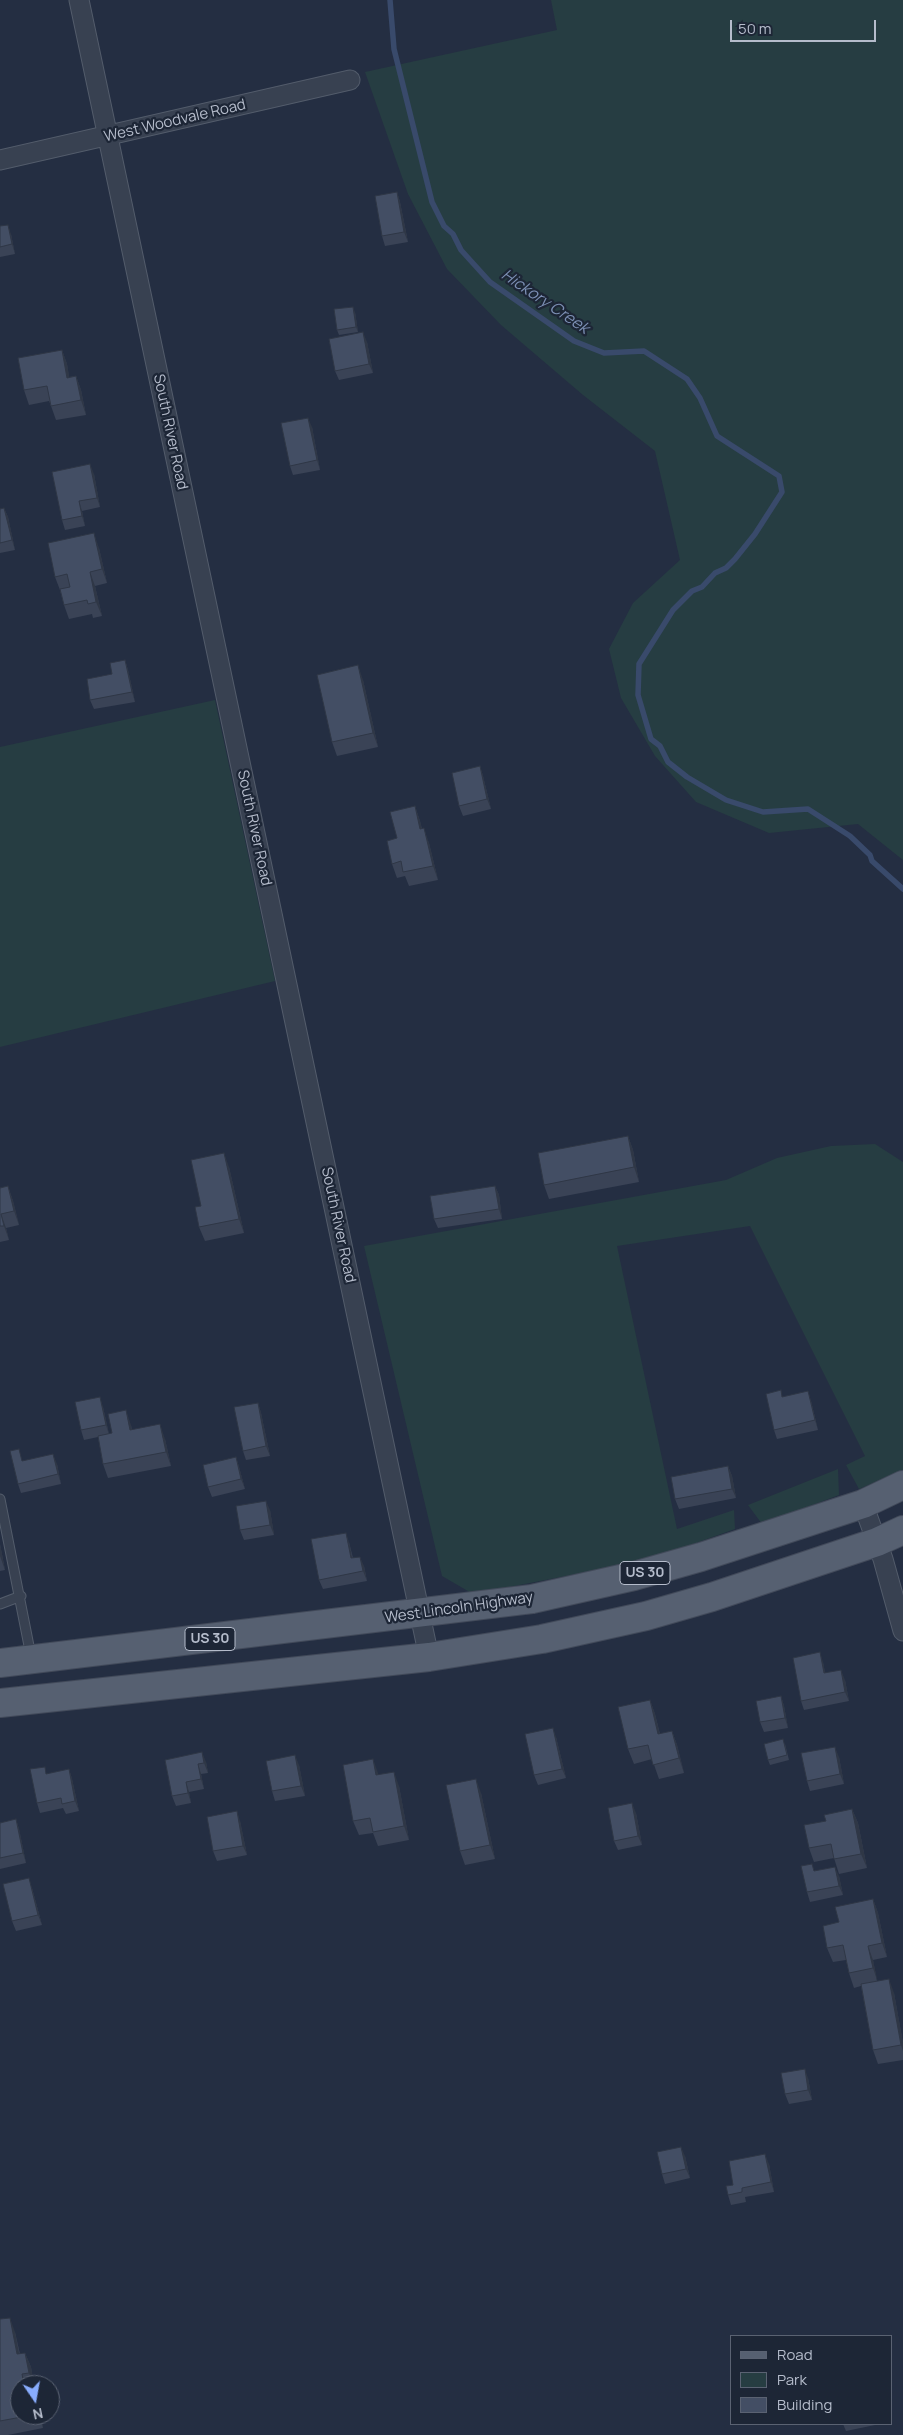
<!DOCTYPE html>
<html>
<head>
<meta charset="utf-8">
<style>
  body { margin:0 }
  #map { position:relative; width:903px; height:2435px; overflow:hidden; background:#242e42; font-family:Manrope,sans-serif }
  canvas { display:block }
  .legend { position:absolute; left:730px; top:2335px; width:162px; height:90px; box-sizing:border-box; background:#1d2636; border:1px solid #5a6272; margin:0; padding:6px 9px; list-style:none; font-size:15px; color:#b5bccb }
  .legend li { display:flex; align-items:center; gap:10px; height:25px }
  .legend b { width:25px; border:1px solid #5a6272 }
  .north { position:absolute; left:10px; top:2375px; width:50px; height:50px; box-sizing:border-box; background:#1d2636; border:1px solid #5a6272; border-radius:50%; rotate:168deg; font-size:14px; font-weight:700; line-height:20px; text-align:center; color:#b5bccb }
  .north::after { content:''; display:block; margin:auto; width:18px; height:22px; background:#88acfd; clip-path:polygon(50% 0,100% 100%,50% 72%,0 100%) }
  .scale { position:absolute; left:730px; top:20px; width:146px; height:22px; box-sizing:border-box; border:2px solid #b5bccb; border-top:0; padding-left:6px; font-size:15px; line-height:18px; white-space:nowrap; color:#b5bccb; -webkit-text-stroke:4px #1d2636; paint-order:stroke }
</style>
</head>
<body>
<div id="map">
<canvas width="903" height="2435"></canvas>
<ul class="legend">
<li><b style="height:6px;background:#566071"></b>Road</li>
<li><b style="height:14px;background:#263d42"></b>Park</li>
<li><b style="height:14px;background:#434e64"></b>Building</li>
</ul>
<div class="north">N</div>
<div class="scale">50 m</div>
</div>
<script>
const g = document.querySelector('canvas').getContext('2d');
g.lineJoin = 'round';
function paint(path, color) { g.fillStyle = color; g.fill(path, 'evenodd'); }
const toPath = rows => new Path2D(rows.map(r => 'M' + r).join(''));
function stroke(path, color, width, dash) { g.strokeStyle = color; g.lineWidth = width; g.lineCap = dash ? 'butt' : 'round'; g.setLineDash(dash || []); g.stroke(path); }
function label(font, color, halo, rows, align = 'center') {
  g.font = font + ' Manrope,sans-serif'; g.lineWidth = 4.5; g.setLineDash([]); g.textBaseline = 'middle'; g.strokeStyle = halo; g.fillStyle = color; for (const [text, x, y, turn = 0] of rows) {
    g.save(); g.translate(x, y); g.rotate((+turn || 0) * Math.PI / 180); g.textAlign = isNaN(turn) ? turn : align; if (halo) g.strokeText(text, 0, 0); g.fillText(text, 0, 0); g.restore();
  }
}
paint(toPath([
  [551,0,903,0,903,860,858,824,769,833,696,802,655,756,621,698,609,649,633,603,680,560,655,451,583,395,501,325,447,269,408,194,365,72,557,30],
  [215,700,275,981,0,1047,0,747],
  [875,1144,903,1162,903,1470,859,1489,846,1465,865,1456,750,1226,617,1246,677,1529,734,1510,735,1529,649,1560,473,1594,442,1576,364,1246,726,1180,777,1158,831,1146],
  [838,1469,839,1495,762,1524,748,1505]
]), '#263d42');
stroke(toPath([
  [390,0,394,49,432,202,444,226,453,234,461,250,490,282,574,341,604,353,644,351,687,379,700,398,717,436,779,476,782,492,755,534,735,559,726,568,715,573,702,587,692,591,673,610,639,664,638,695,651,739,660,746,668,762,687,777,726,800,763,812,808,809,850,836,870,855,872,861,903,889]
]), '#394a6b', 5.5);
const lane = toPath([
  [0,1499,31,1656],
  [0,1604,21,1596]
]);
const street = toPath([
  [79,0,429,1657],
  [0,160,350,80],
  [863,1504,883,1559,903,1631]
]);
const primary = toPath([
  [0,1663,532,1599,634,1576,701,1557,863,1504,903,1485],
  [0,1703,429,1657,542,1639,646,1616,712,1597,877,1542,903,1530]
]);
stroke(lane, '#535c6b', 11);
stroke(street, '#535c6b', 21);
stroke(primary, '#424a5a', 30);
stroke(lane, '#384151', 9);
stroke(street, '#384151', 19);
stroke(primary, '#566071', 28);
paint(toPath([
  [397,192,400,202,408,242,385,246,382,236],
  [0,226,11,234,15,254,0,257],
  [355,312,358,332,339,335,337,330],
  [367,342,373,373,339,380,335,371],
  [62,350,67,364,69,377,76,376,81,390,86,415,56,420,51,406,49,401,29,405,24,390],
  [312,427,320,470,293,475,290,466],
  [94,474,100,507,82,511,85,526,65,530,62,520],
  [4,508,8,517,15,550,0,553,0,509],
  [99,548,107,583,95,586,102,616,93,618,92,614,69,619,64,605,60,590,55,577],
  [125,660,128,670,135,702,94,709,90,700],
  [363,680,378,747,337,756,332,742],
  [480,766,483,776,491,809,463,816,459,806],
  [415,806,420,821,422,829,429,843,438,880,409,886,405,876,397,878,392,864,397,838],
  [628,1136,633,1150,639,1182,549,1199,544,1185],
  [229,1167,244,1233,205,1241,199,1227,201,1206],
  [8,1186,13,1201,19,1225,6,1228,9,1240,0,1242,0,1188],
  [495,1186,499,1195,502,1219,438,1228,434,1219],
  [783,1397,811,1401,818,1430,777,1439,774,1430],
  [258,1403,261,1413,270,1456,246,1460,243,1451],
  [103,1407,109,1434,112,1433,131,1425,132,1430,165,1439,171,1466,108,1478,103,1464,98,1437,84,1440,81,1430],
  [236,1457,239,1467,245,1489,212,1497,208,1487],
  [23,1461,57,1464,61,1484,21,1493,18,1484],
  [728,1466,732,1476,736,1498,679,1509,675,1499],
  [270,1510,274,1535,244,1540,240,1530],
  [349,1542,353,1558,364,1566,367,1581,323,1589,319,1580],
  [0,1544,5,1570,0,1571],
  [823,1662,825,1673,845,1680,849,1701,804,1710,801,1701],
  [781,1696,784,1706,788,1728,764,1732,760,1722],
  [650,1700,655,1714,660,1734,672,1731,677,1745,684,1773,659,1779,652,1759,634,1764,628,1749],
  [556,1737,566,1778,538,1785,534,1775],
  [785,1744,789,1760,770,1765,768,1760],
  [839,1757,844,1784,810,1791,807,1781],
  [165,1760,206,1762,208,1773,201,1774,204,1789,189,1792,191,1803,176,1806,172,1796],
  [299,1765,305,1796,275,1801,272,1791],
  [69,1769,72,1779,79,1811,66,1814,63,1808,40,1813,37,1803,47,1774],
  [378,1775,399,1786,409,1840,378,1846,373,1833,359,1835,353,1821],
  [481,1793,495,1859,465,1865,460,1851],
  [852,1809,858,1823,867,1868,839,1874,834,1858,814,1862,809,1848,826,1821],
  [636,1813,642,1845,618,1850,614,1841],
  [16,1819,19,1829,26,1863,0,1869,0,1823],
  [240,1821,247,1855,217,1861,213,1851],
  [839,1876,843,1895,810,1902,807,1892],
  [32,1888,42,1925,16,1931,12,1921],
  [873,1899,878,1913,887,1957,873,1960,877,1981,894,1993,903,2043,903,2060,878,2064,873,2050,861,1986,854,1988,849,1973,846,1960,833,1962,827,1948,839,1922],
  [808,2078,812,2100,789,2104,785,2094],
  [685,2156,690,2178,665,2184,662,2174],
  [769,2164,774,2192,745,2197,746,2202,731,2205,728,2195,733,2185],
  [0,2319,15,2332,20,2354,25,2353,31,2367,34,2385,20,2385,20,2415,41,2415,43,2428,8,2435,0,2435],
  [843,2424,880,2424,846,2431]
]), '#3a4356');
paint(toPath([
  [397,192,400,202,408,242,404,232],
  [8,225,11,234,15,254,12,244],
  [353,307,355,312,358,332,356,327],
  [363,332,367,342,373,373,369,364],
  [62,350,67,364,72,392,67,378],
  [76,376,81,390,86,415,81,400],
  [308,418,312,427,320,470,317,460],
  [90,464,94,474,100,507,97,498],
  [79,501,82,511,85,526,82,516],
  [4,508,8,517,15,550,12,540],
  [94,533,99,548,107,583,102,569],
  [90,572,95,586,102,616,96,602],
  [125,660,128,670,135,702,132,692],
  [358,665,363,680,378,747,373,733],
  [480,766,483,776,491,809,487,799],
  [415,806,420,821,425,843,420,829],
  [424,828,429,843,438,880,433,866],
  [628,1136,633,1150,639,1182,634,1167],
  [224,1153,229,1167,244,1233,239,1219],
  [8,1186,13,1201,19,1225,14,1211],
  [495,1186,499,1195,502,1219,499,1209],
  [1,1214,6,1228,9,1240,4,1226],
  [808,1391,811,1401,818,1430,815,1420],
  [100,1397,103,1407,109,1435,106,1425],
  [258,1403,261,1413,270,1456,266,1446],
  [126,1410,131,1425,135,1445,130,1430],
  [160,1424,165,1439,171,1466,166,1452],
  [53,1454,57,1464,61,1484,58,1474],
  [236,1457,239,1467,245,1489,241,1479],
  [728,1466,732,1476,736,1498,732,1489],
  [266,1501,270,1510,274,1535,270,1525],
  [346,1533,349,1542,354,1568,351,1558],
  [0,1544,5,1570,0,1556],
  [360,1557,364,1566,367,1581,363,1571],
  [820,1652,823,1662,827,1683,824,1673],
  [841,1670,845,1680,849,1701,845,1692],
  [781,1696,784,1706,788,1728,785,1718],
  [650,1700,655,1714,663,1748,658,1734],
  [553,1728,556,1737,566,1778,562,1769],
  [672,1731,677,1745,684,1773,679,1758],
  [835,1747,839,1757,844,1784,840,1774],
  [202,1752,206,1762,208,1773,204,1763],
  [295,1755,299,1765,305,1796,301,1786],
  [373,1759,378,1773,381,1790,376,1775],
  [198,1764,201,1774,204,1789,201,1779],
  [69,1769,72,1779,79,1811,75,1801],
  [394,1772,399,1786,409,1840,404,1826],
  [476,1779,481,1793,495,1859,490,1845],
  [186,1782,189,1792,191,1803,188,1793],
  [632,1803,636,1813,642,1845,638,1836],
  [852,1809,858,1823,867,1868,861,1854],
  [237,1811,240,1821,247,1855,243,1846],
  [16,1819,19,1829,26,1863,23,1853],
  [835,1867,839,1876,843,1895,839,1886],
  [29,1878,32,1888,42,1925,38,1915],
  [873,1899,878,1913,887,1957,882,1943],
  [868,1946,873,1960,878,1983,873,1968],
  [889,1979,894,1993,903,2043,903,2051,901,2045],
  [805,2069,808,2078,812,2100,808,2090],
  [681,2147,685,2156,690,2178,686,2169],
  [765,2154,769,2164,774,2192,771,2182],
  [10,2318,15,2332,22,2369,17,2354],
  [25,2353,31,2367,34,2385,29,2373],
  [39,2415,41,2415,43,2428]
]), '#2f3746');
const building = toPath([
  [397,192,404,232,382,236,375,196,397,192],
  [8,225,12,244,0,247,0,226,8,225],
  [353,307,356,327,337,330,334,309,353,307],
  [363,332,369,364,335,371,329,339,363,332],
  [62,350,67,378,76,376,81,400,51,406,47,386,24,390,18,358,62,350],
  [308,418,317,460,290,466,281,423,308,418],
  [90,464,97,498,79,501,82,516,62,520,52,472,90,464],
  [4,508,12,540,0,543,0,509,4,508],
  [94,533,102,569,90,572,96,602,88,604,87,600,64,605,60,589,70,587,67,574,55,577,48,543,94,533],
  [125,660,132,692,90,700,87,679,112,674,110,663,125,660],
  [358,665,373,733,332,742,317,675,358,665],
  [480,766,487,799,459,806,452,773,480,766],
  [415,806,420,829,424,828,433,866,403,872,401,861,392,864,387,841,397,838,390,812,415,806],
  [628,1136,634,1167,544,1185,538,1153,628,1136],
  [224,1153,239,1219,199,1227,195,1207,201,1206,191,1160,224,1153],
  [8,1186,14,1211,1,1214,4,1226,0,1226,0,1188,8,1186],
  [495,1186,499,1209,434,1219,430,1196,495,1186],
  [781,1390,782,1397,808,1391,815,1420,774,1430,766,1394,781,1390],
  [100,1397,106,1425,81,1430,75,1402,100,1397],
  [258,1403,266,1446,243,1451,234,1407,258,1403],
  [126,1410,130,1430,160,1424,166,1452,103,1464,98,1436,112,1433,108,1414,126,1410],
  [19,1449,22,1461,53,1454,58,1474,18,1484,10,1451,19,1449],
  [236,1457,241,1479,208,1487,203,1465,236,1457],
  [728,1466,732,1489,675,1499,671,1477,728,1466],
  [266,1501,270,1525,240,1530,236,1506,266,1501],
  [346,1533,351,1558,360,1557,363,1571,319,1580,311,1539,346,1533],
  [820,1652,824,1673,841,1670,845,1692,801,1701,793,1658,820,1652],
  [781,1696,785,1718,760,1722,756,1701,781,1696],
  [650,1700,658,1734,672,1731,679,1758,653,1765,648,1745,628,1749,618,1707,650,1700],
  [553,1728,562,1769,534,1775,525,1734,553,1728],
  [783,1739,787,1755,768,1760,764,1744,783,1739],
  [835,1747,840,1774,807,1781,801,1753,835,1747],
  [202,1752,204,1763,198,1764,201,1779,186,1782,188,1793,172,1796,165,1760,202,1752],
  [295,1755,301,1786,272,1791,266,1761,295,1755],
  [373,1759,376,1775,394,1772,404,1826,373,1832,370,1818,353,1821,343,1765,373,1759],
  [45,1767,46,1774,69,1769,75,1801,62,1804,61,1798,37,1803,30,1769,45,1767],
  [476,1779,490,1845,460,1851,446,1785,476,1779],
  [632,1803,638,1836,614,1841,608,1808,632,1803],
  [852,1809,861,1854,834,1859,831,1844,809,1848,804,1825,826,1821,824,1815,852,1809],
  [237,1811,243,1846,213,1851,207,1817,237,1811],
  [16,1819,23,1853,0,1858,0,1823,16,1819],
  [812,1864,814,1871,835,1867,839,1886,807,1892,801,1866,812,1864],
  [29,1878,38,1915,12,1921,3,1884,29,1878],
  [873,1899,882,1943,868,1946,873,1968,849,1973,843,1945,827,1948,823,1926,839,1922,835,1907,873,1899],
  [889,1979,901,2045,873,2050,861,1984,889,1979],
  [805,2069,808,2090,785,2094,781,2073,805,2069],
  [681,2147,686,2169,662,2174,657,2152,681,2147],
  [765,2154,771,2182,742,2188,742,2192,728,2195,726,2186,733,2185,729,2161,765,2154],
  [10,2318,17,2354,25,2353,29,2373,22,2374,24,2385,20,2385,20,2415,32,2415,0,2421,0,2319,10,2318]
]);
paint(building, '#434e64');
stroke(building, '#2f3746', 1);
for (const [x, y, w] of [
  [645,1573,50],
  [210,1639,50]
]) { const box = new Path2D(); box.roundRect(x - w / 2, y - 11.5, w, 23, 4); g.fillStyle = '#1d2636'; g.fill(box); stroke(box, '#b5bccb', 1); }
label('bold 14px', '#b5bccb', null, [
  ["US 30",645,1573],
  ["US 30",210,1639]
]);
label('15px', '#b5bccb', '#1d2636', [
  ["West Woodvale Road",175,121,-13],
  ["South River Road",170,432,78],
  ["South River Road",254,828,78],
  ["South River Road",338,1225,78],
  ["West Lincoln Highway",459,1608,-8]
]);
label('italic 16px', '#7c8fb4', '#1d2636', [
  ["Hickory Creek",545,302,34]
]);
</script>
</body>
</html>
